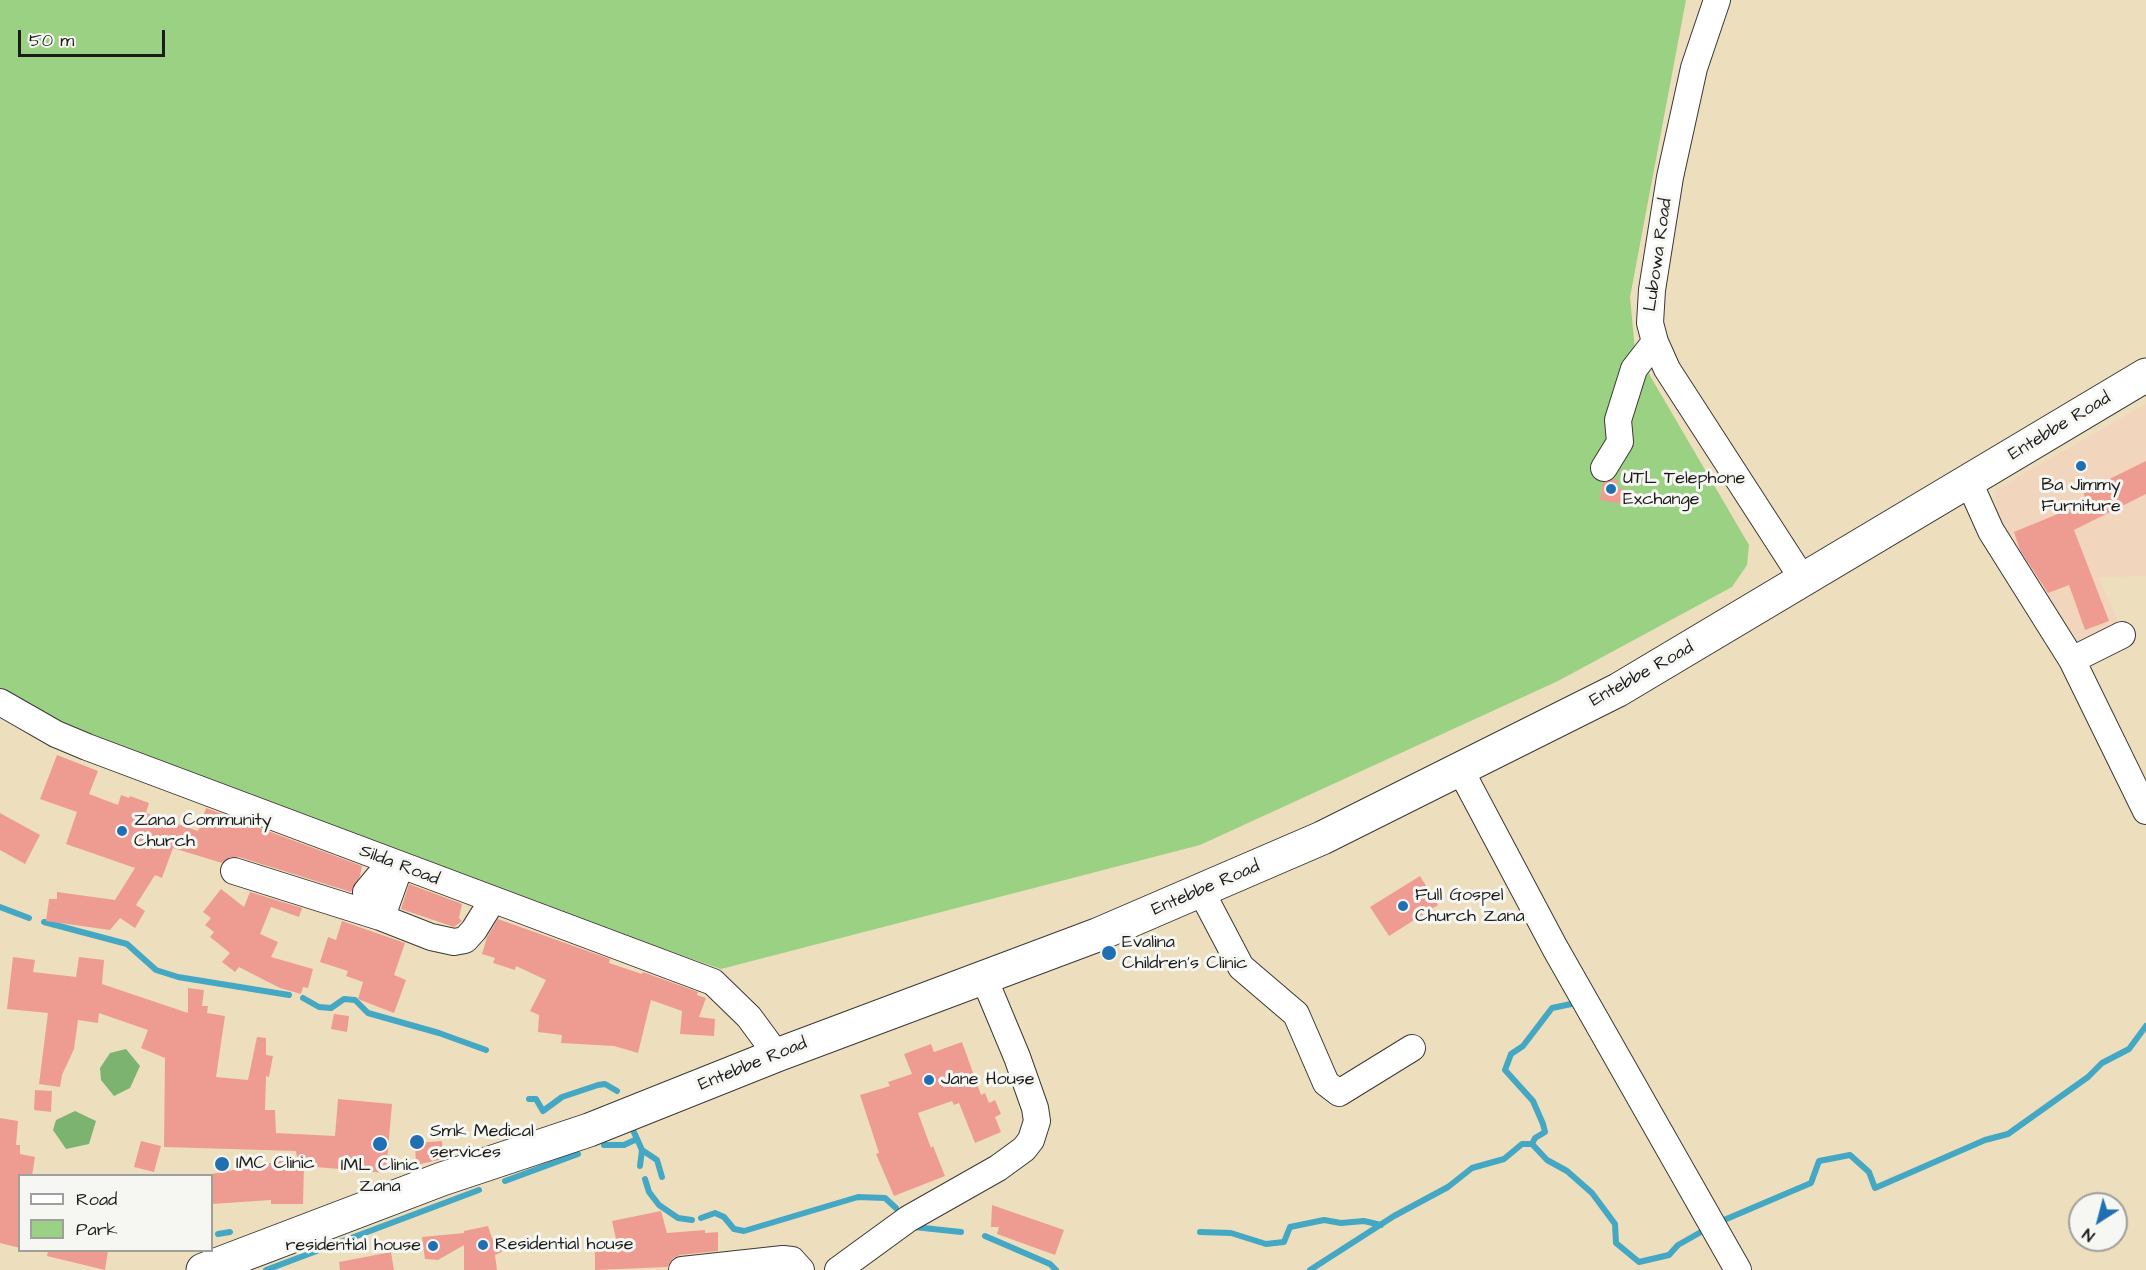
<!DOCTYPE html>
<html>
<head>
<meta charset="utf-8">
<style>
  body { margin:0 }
  #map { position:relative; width:2146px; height:1270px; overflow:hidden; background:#eddfbd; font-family:"Architects Daughter",sans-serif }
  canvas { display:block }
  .legend { position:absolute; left:18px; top:1174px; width:195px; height:78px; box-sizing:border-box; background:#f6f6f2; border:2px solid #9f9f9c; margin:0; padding:8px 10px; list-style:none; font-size:18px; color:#1c1c1c }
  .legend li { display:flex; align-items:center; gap:12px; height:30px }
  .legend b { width:30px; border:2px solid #9f9f9c }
  .north { position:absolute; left:2068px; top:1192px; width:60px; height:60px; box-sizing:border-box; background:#f6f6f2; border:2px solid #9f9f9c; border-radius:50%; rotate:216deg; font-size:16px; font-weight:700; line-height:24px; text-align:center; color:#1c1c1c }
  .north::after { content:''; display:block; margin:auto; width:21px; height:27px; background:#1f6fb2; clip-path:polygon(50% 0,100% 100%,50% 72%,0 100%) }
  .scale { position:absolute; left:18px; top:30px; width:147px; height:27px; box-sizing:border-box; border:3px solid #1c1c1c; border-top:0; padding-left:8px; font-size:18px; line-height:21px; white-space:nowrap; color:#1c1c1c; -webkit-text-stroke:4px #f6f6f2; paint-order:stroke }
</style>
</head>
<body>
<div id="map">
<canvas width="2146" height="1270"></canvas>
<ul class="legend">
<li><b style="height:8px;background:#fff"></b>Road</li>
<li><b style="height:16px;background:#9bd183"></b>Park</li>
</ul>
<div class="north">N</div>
<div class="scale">50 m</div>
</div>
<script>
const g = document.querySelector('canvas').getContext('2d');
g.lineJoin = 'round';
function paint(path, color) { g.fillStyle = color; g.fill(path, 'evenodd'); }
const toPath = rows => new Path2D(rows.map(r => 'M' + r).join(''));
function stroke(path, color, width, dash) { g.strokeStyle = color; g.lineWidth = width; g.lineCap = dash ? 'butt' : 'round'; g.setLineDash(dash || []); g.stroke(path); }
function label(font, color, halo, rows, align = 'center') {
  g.font = font + ' "Architects Daughter",sans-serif'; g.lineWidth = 6; g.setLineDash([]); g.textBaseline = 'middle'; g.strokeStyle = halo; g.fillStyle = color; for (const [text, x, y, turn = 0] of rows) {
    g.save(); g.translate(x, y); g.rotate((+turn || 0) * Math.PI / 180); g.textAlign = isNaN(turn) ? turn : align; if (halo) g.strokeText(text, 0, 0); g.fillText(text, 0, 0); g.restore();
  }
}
paint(toPath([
  [2146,404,2146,576,2098,577,2123,631,2071,654,2002,537,1996,511,1995,490]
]), '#f1d5bc');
paint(toPath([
  [0,0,1686,0,1630,297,1635,350,1749,545,1747,565,1732,587,1558,681,1200,845,721,969,370,847,46,718,0,696]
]), '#9bd183');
paint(toPath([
  [126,1049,140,1066,130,1088,114,1096,101,1080,100,1068,110,1053],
  [75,1111,96,1121,89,1144,66,1149,53,1130,56,1120]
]), '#7cb371');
stroke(toPath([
  [0,907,29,918],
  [44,922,127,944,156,970,178,977,289,995],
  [303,998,319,1007,331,1008,344,999,355,1000,368,1013,439,1033,486,1050],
  [529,1099,536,1099,543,1111,562,1097,598,1085,605,1084,617,1091],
  [633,1130,642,1150,657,1160,662,1177],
  [1532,1144,1535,1138,1545,1132,1543,1124,1533,1101,1505,1070,1511,1054,1523,1046,1552,1008,1576,1003],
  [604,1145,624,1145,637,1139],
  [640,1166,642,1150],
  [645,1179,649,1192,659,1205,678,1218,692,1220],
  [505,1181,578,1154],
  [701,1218,715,1213,724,1217,734,1229,744,1231,858,1197,885,1198,896,1208],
  [1717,1223,1811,1183,1819,1161,1850,1155,1869,1172,1875,1188,1985,1140,2008,1134,2088,1077,2102,1063,2129,1049,2146,1026],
  [914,1227,961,1232],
  [1200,1232,1231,1233,1266,1244,1284,1242,1290,1227,1324,1220,1341,1223,1364,1221,1381,1225],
  [218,1234,230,1232],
  [985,1236,1050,1264,1056,1270],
  [266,1270,479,1190],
  [1310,1270,1394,1216,1448,1187,1472,1168,1504,1159,1522,1144,1532,1144,1547,1160,1567,1171,1592,1193,1615,1224,1616,1243,1639,1262,1669,1255,1678,1245,1708,1228]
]), '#44a8c4', 6);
paint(toPath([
  [2146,461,2146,494,2074,530,2109,621,2085,630,2069,585,2048,593,2020,550,2014,532,2087,502,2083,492],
  [1614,479,1618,480,1617,488,1625,489,1623,504,1600,500,1603,483],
  [57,755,98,771,89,794,118,805,121,795,129,798,130,796,149,803,146,813,198,831,206,808,362,866,360,876,351,892,239,857,230,857,222,863,173,848,162,878,155,875,136,905,145,911,135,928,120,918,110,930,46,921,49,899,57,899,57,892,115,900,135,868,66,844,77,812,40,799],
  [0,813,40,835,25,864,0,850],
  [1420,876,1438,905,1389,936,1370,907],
  [409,884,462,904,459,918,462,921,454,927,401,909],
  [221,889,244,907,250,892,302,908,299,917,271,907,260,934,278,942,271,957,313,969,308,988,303,987,301,994,280,988,239,967,235,972,222,962,230,953,210,937,214,932,205,925,211,918,203,912],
  [498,919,610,959,609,963,642,974,643,972,698,992,697,995,706,998,699,1017,715,1019,714,1036,680,1034,682,1011,651,1000,638,1053,614,1046,561,1043,562,1035,538,1032,539,1015,530,1011,546,980,516,966,515,970,493,963,495,958,482,954,487,937],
  [342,921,405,943,394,975,406,980,394,1013,358,999,363,982,346,976,348,971,320,962,328,937,336,940],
  [13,957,35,960,33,972,76,977,79,957,104,960,102,984,188,1013,188,988,204,990,202,1006,208,1006,207,1013,225,1016,216,1077,248,1080,257,1037,266,1038,266,1055,273,1056,269,1077,266,1076,265,1110,275,1110,276,1133,335,1136,338,1099,392,1104,386,1173,304,1166,303,1204,271,1204,271,1200,212,1204,212,1174,297,1158,296,1151,164,1147,165,1058,141,1048,148,1030,99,1013,98,1023,78,1020,74,1049,62,1075,60,1087,39,1084,48,1013,7,1009],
  [334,1014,349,1016,347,1032,331,1029],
  [962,1042,981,1095,985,1093,989,1103,995,1100,1001,1114,995,1117,1001,1132,975,1143,959,1103,954,1105,952,1101,918,1113,931,1148,933,1146,945,1176,894,1196,876,1154,879,1153,860,1095,890,1086,888,1082,912,1074,904,1054,931,1044,934,1052],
  [35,1090,52,1091,51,1112,34,1110],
  [0,1118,18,1121,16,1145,20,1145,20,1154,35,1157,32,1176,20,1176,20,1248,0,1243],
  [141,1141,161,1146,154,1172,134,1167],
  [442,1141,443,1159,416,1165,415,1143],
  [992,1205,1064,1230,1055,1255,997,1234,999,1227,991,1227],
  [661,1211,667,1233,705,1230,705,1233,718,1232,718,1251,680,1255,673,1258,668,1267,595,1270,595,1248,618,1248,612,1221],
  [488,1226,492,1238,502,1237,502,1252,495,1255,497,1270,464,1270,464,1245,438,1260,425,1259,422,1237,464,1233,464,1231],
  [48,1251,108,1251,105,1270,47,1256],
  [391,1252,394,1270,340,1270,339,1262]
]), '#ee9c92');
const minor = toPath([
  [1717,0,1694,68,1670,177,1652,290,1650,323,1655,342,1667,369,1804,581],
  [1604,468,1620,442,1618,420,1634,369,1655,342],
  [1969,482,1991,531,2072,660,2146,811],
  [2072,660,2122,635],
  [0,702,56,734,87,747,713,982,749,1017,777,1055],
  [1461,771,1555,948,1738,1270],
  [234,871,380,917,431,937,454,942,465,940,474,930,492,901],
  [1201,891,1241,967,1296,1014,1326,1083,1339,1093,1412,1048],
  [366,892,391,862],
  [386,905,400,866],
  [682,1270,783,1259,792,1260,801,1270],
  [838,1270,908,1219,998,1168,1024,1149,1031,1140,1037,1121,1035,1108,1017,1057,984,978]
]);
const major = toPath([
  [203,1270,442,1179,589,1130,777,1055,1097,935,1322,838,1618,690,2146,375]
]);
stroke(minor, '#3b3934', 28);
stroke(major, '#3b3934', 35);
stroke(minor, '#fff', 26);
stroke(major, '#fff', 33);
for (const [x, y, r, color] of [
  [2081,466,6,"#1f6fb2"],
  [1611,489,6,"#1f6fb2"],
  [122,831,6,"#1f6fb2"],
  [1403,906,6,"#1f6fb2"],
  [1109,953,8,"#1f6fb2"],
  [929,1080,6,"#1f6fb2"],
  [417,1142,8,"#1f6fb2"],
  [380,1144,8,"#1f6fb2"],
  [222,1164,8,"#1f6fb2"],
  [483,1245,6,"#1f6fb2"],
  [433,1246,6,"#1f6fb2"]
]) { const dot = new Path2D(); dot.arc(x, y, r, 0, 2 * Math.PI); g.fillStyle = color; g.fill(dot); stroke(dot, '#f6f6f2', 2); }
label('18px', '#1c1c1c', '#f6f6f2', [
  ["Lubowa Road",1659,255,-82],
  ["Entebbe Road",2060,427,-31],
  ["Entebbe Road",1642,675,-29],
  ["Silda Road",399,866,21],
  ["Entebbe Road",1206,889,-23],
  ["Entebbe Road",753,1065,-22]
]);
label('18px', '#1c1c1c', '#f6f6f2', [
  ["UTL Telephone",1623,479],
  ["Exchange",1623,500],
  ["Ba Jimmy",2081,486,"center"],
  ["Furniture",2081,507,"center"],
  ["Zana Community",134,821],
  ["Church",134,842],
  ["Full Gospel",1415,896],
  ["Church Zana",1415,917],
  ["Evalina",1122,943],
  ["Children's Clinic",1122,964],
  ["Jane House",941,1080],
  ["Smk Medical",430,1132],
  ["services",430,1153],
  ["IMC Clinic",236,1164],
  ["IML Clinic",380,1166,"center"],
  ["Zana",380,1187,"center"],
  ["Residential house",495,1245],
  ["residential house",421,1246,"right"]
], 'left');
</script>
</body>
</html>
